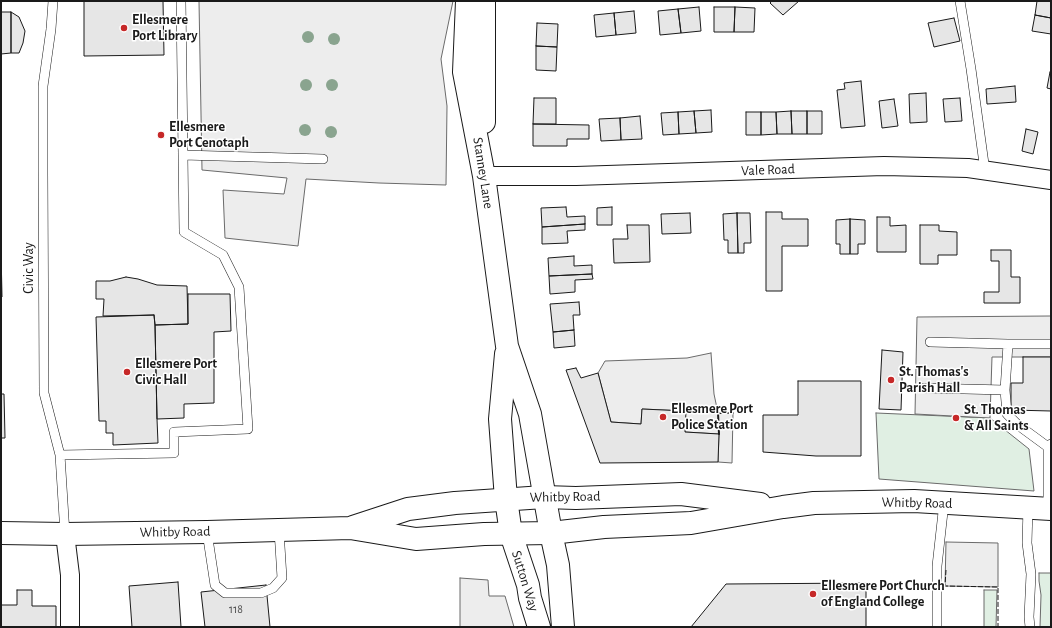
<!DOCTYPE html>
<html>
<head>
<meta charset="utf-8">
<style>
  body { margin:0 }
  #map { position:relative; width:1052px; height:628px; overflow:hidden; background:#fff; font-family:"Alegreya Sans",sans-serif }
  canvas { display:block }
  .frame { position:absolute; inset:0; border:2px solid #1a1a1a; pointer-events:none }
</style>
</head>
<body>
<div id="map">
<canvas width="1052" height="628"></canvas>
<div class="frame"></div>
</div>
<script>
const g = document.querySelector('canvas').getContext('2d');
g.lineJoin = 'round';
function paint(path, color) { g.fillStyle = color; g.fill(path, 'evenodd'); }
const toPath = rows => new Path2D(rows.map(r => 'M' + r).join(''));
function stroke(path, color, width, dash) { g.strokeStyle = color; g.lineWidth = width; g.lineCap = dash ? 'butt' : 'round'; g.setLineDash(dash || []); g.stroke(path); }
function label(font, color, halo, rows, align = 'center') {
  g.font = font + ' "Alegreya Sans",sans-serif'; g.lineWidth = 3; g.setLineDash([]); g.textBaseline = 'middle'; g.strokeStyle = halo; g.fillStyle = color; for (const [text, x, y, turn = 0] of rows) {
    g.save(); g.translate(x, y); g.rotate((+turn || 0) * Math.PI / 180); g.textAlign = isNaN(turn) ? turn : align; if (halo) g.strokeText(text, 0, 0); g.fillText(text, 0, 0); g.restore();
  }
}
const green = toPath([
  [876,413,990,418,1029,449,1034,491,879,479,876,413],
  [1039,573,1051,573,1051,627,1040,627,1041,595,1039,581,1039,573],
  [984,590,997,590,996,627,984,627,984,590]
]);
paint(green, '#e0efe3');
stroke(green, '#6a6a6a', 1);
const parking = toPath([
  [199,1,453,1,441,59,447,106,446,185,379,183,306,179,298,246,225,238,223,190,284,194,287,178,202,170,199,1],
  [1051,316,1051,357,992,357,990,418,915,414,917,317,1051,316],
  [711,353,714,394,718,413,733,413,732,463,718,462,719,434,685,432,685,411,642,409,641,424,611,422,598,373,605,361,687,358,711,353],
  [946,542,998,543,998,587,945,586,946,542],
  [460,578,488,580,489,596,505,596,514,627,460,627,460,578]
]);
paint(parking, '#ededed');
stroke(parking, '#6a6a6a', 1);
const building = toPath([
  [84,1,163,1,164,55,84,56,84,1],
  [772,1,799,1,783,15,770,3,772,1],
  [1037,1,1051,1,1051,18,1035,15,1037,1],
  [699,7,701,31,681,33,678,9,699,7],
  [714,7,735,7,734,32,714,32,714,7],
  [735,7,755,8,754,32,734,32,735,7],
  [678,9,681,33,660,35,658,11,678,9],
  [634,11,636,33,616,35,614,13,634,11],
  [1,12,11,12,11,53,1,54,1,12],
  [11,12,19,17,25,31,23,43,19,53,11,53,11,12],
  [614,13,616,35,596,37,594,15,614,13],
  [1035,15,1051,18,1051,34,1032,31,1035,15],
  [954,18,960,41,934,47,928,23,954,18],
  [537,23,558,24,557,47,536,46,537,23],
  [536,46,557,47,556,71,536,70,536,46],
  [1050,72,1051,72,1051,89,1047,88,1050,72],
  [861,81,865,126,841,128,837,90,845,89,844,83,861,81],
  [1015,86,1016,102,987,104,986,89,1015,86],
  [926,93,927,122,910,123,909,94,926,93],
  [534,98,556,98,556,124,533,124,534,98],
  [960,98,962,121,945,122,943,99,960,98],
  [894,99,898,126,882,128,879,101,894,99],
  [711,110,712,132,696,133,694,111,711,110],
  [694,111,696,133,679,134,678,112,694,111],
  [791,111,807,111,807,134,792,134,791,111],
  [791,111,792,134,777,134,776,112,791,111],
  [807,111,822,111,822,134,807,134,807,111],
  [678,112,679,134,663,135,661,113,678,112],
  [746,112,761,112,761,135,746,135,746,112],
  [761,112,776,112,777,134,761,135,761,112],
  [640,116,642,139,621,140,620,118,640,116],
  [620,118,621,140,601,141,599,119,620,118],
  [533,124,589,125,589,139,567,139,567,146,533,146,533,124],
  [1026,129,1038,132,1033,154,1022,151,1026,129],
  [566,207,567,217,585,216,585,224,542,227,541,208,566,207],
  [612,207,612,225,597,225,597,208,612,207],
  [766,212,782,212,782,219,808,219,808,246,782,246,782,291,766,291,766,212],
  [690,213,691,233,662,234,661,214,690,213],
  [737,213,738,253,728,253,728,240,724,240,723,214,737,213],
  [737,213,750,213,751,243,744,243,744,253,738,253,737,213],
  [877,217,890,217,890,226,906,225,906,252,877,252,877,217],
  [850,219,865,220,865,244,858,244,858,254,850,254,850,219],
  [850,219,850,254,840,254,840,244,836,244,836,220,850,219],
  [585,224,585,230,567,231,568,243,542,244,542,227,585,224],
  [627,225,649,225,650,262,614,263,613,239,628,239,627,225],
  [920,225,939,225,939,231,957,232,957,255,938,255,938,264,920,264,920,225],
  [991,250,1011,250,1011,277,1020,277,1020,303,984,303,984,292,999,292,999,261,991,261,991,250],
  [1,251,2,297,1,297,1,251],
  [574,256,574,266,592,265,592,274,549,276,548,258,574,256],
  [592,274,593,279,575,280,575,292,550,294,549,276,592,274],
  [126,277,138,279,157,285,187,286,188,324,155,325,154,315,103,316,104,299,96,299,96,281,110,281,126,277],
  [188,294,230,294,231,331,214,332,214,403,184,404,184,418,157,419,155,325,188,324,188,294],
  [579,302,580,315,573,315,574,330,553,332,550,304,579,302],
  [154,315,155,325,157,419,158,443,113,445,113,433,106,433,106,421,99,421,96,317,154,315],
  [574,330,575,346,554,348,553,332,574,330],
  [882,350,903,352,901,410,879,409,882,350],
  [1023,357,1051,357,1051,411,1011,410,1011,383,1023,383,1023,357],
  [576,368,581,378,598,373,611,422,641,424,642,409,686,411,685,432,719,434,718,462,600,463,566,370,576,368],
  [798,381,861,381,861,456,816,456,763,452,763,415,798,415,798,381],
  [1,394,4,394,5,438,1,438,1,394],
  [178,582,181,627,132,627,129,586,178,582],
  [866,583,866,627,691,627,726,584,866,583],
  [266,585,270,627,205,627,201,592,266,585],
  [17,590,32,590,32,606,56,606,56,627,1,627,1,605,17,605,17,590]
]);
paint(building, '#e6e6e6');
stroke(building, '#1a1a1a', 1);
const service = toPath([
  [53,1,51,29,43,86,43,172,44,393,60,455,65,534],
  [960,1,971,69,985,171],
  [183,155,323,159],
  [930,342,1008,344],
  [924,388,1005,390],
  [1048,447,1018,425,1007,414,1005,390,1008,344,1051,344],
  [60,455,174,453,174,432,248,429,239,287,223,255,184,232,181,1],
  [1028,508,1027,543,1031,574,1029,617,1030,627],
  [1048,509,1048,447,1051,444],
  [207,532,215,585,225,593,261,593,273,588,282,578,279,530],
  [937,627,937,566,944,503]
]);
const minor = toPath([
  [484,176,576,176,884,166,968,168,1051,180],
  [65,534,70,575,70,627]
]);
const secondary = toPath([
  [467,1,464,72,484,176,507,346,530,414,551,533,558,565,563,627],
  [484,122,484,1],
  [506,354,500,419,506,499,511,534,528,585,530,598,539,627]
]);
const primary = toPath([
  [353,527,408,509,455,503,544,497,576,498,681,494,760,504],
  [1,533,65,534,207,532,350,528,416,539,484,534,551,533,604,527,691,523,783,507,814,503,914,501,1051,509]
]);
stroke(service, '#1a1a1a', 10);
stroke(minor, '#1a1a1a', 20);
stroke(secondary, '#1a1a1a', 24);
stroke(primary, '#1a1a1a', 24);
stroke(service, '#fff', 9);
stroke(minor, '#fff', 18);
stroke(secondary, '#fff', 22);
stroke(primary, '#fff', 22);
stroke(toPath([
  [946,570,945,586,998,587,998,627]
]), '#1a1a1a', 1, [5, 2]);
stroke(toPath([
  [719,434,718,413,733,413]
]), '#1a1a1a', 2);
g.fillStyle = '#8aa48f';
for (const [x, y] of [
  [308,37],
  [334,39],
  [306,85],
  [332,85],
  [305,130],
  [331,132]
]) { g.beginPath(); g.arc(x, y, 6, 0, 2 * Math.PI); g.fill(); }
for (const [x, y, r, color] of [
  [124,28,4,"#c62828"],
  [161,135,4,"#c62828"],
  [127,372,4,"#c62828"],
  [891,380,4,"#c62828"],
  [663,417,4,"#c62828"],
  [956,418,4,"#c62828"],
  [813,594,4,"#c62828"]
]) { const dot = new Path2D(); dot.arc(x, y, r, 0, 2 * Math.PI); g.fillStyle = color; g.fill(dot); stroke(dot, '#fff', 1.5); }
label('12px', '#4d4d4d', null, [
  ["118",236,609]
]);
label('bold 14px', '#1a1a1a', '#fff', [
  ["Ellesmere",132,20],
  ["Port Library",132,36],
  ["Ellesmere",169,127],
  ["Port Cenotaph",169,143],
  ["Ellesmere Port",135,364],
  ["Civic Hall",135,380],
  ["St. Thomas's",899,372],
  ["Parish Hall",899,388],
  ["Ellesmere Port",671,409],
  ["Police Station",671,425],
  ["St. Thomas",964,410],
  ["& All Saints",964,426],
  ["Ellesmere Port Church",821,586],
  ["of England College",821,602]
], 'left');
label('14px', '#1a1a1a', '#fff', [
  ["Vale Road",768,170,-2],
  ["Stanney Lane",483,173,81],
  ["Civic Way",29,268,-90],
  ["Whitby Road",565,497,-1],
  ["Whitby Road",917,503,1],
  ["Whitby Road",175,532,-1],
  ["Sutton Way",525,581,73]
]);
</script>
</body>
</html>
